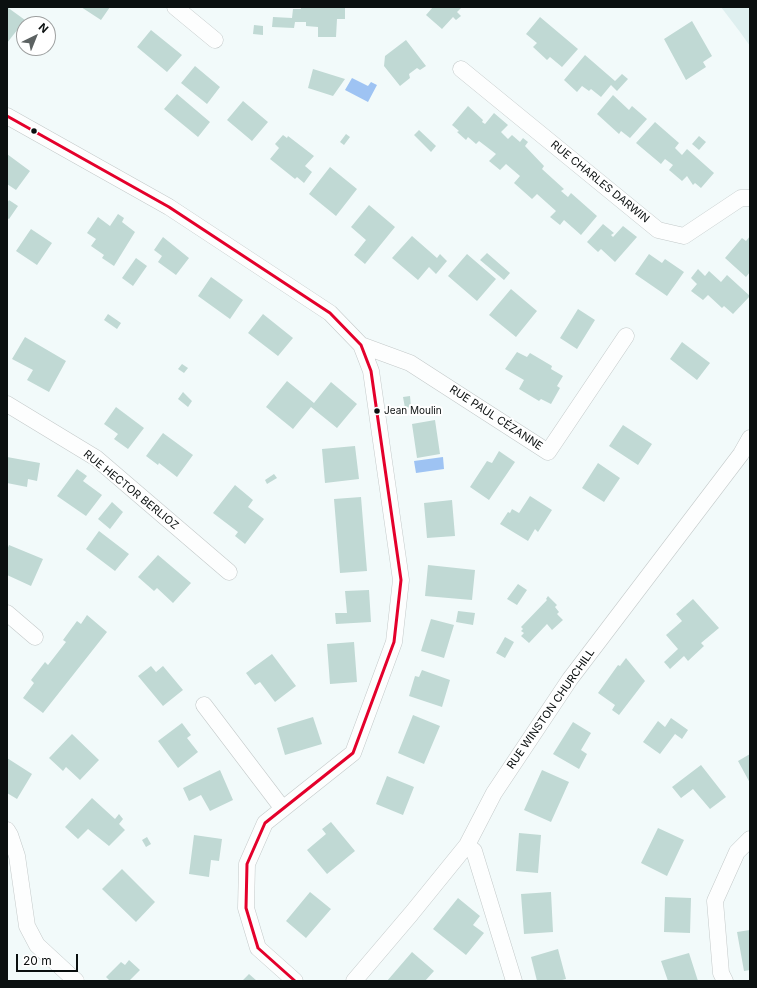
<!DOCTYPE html>
<html>
<head>
<meta charset="utf-8">
<style>
  body { margin:0 }
  #map { position:relative; width:757px; height:988px; overflow:hidden; background:#f2fafa; font-family:Inter,sans-serif }
  canvas { display:block }
  .frame { position:absolute; inset:0; border:8px solid #0b1010; pointer-events:none }
  .north { position:absolute; left:16px; top:16px; width:40px; height:40px; box-sizing:border-box; background:#fff; border:1px solid #9d9f9f; border-radius:50%; rotate:43deg; font-size:11px; font-weight:700; line-height:16px; text-align:center; color:#0b1010 }
  .north::after { content:''; display:block; margin:auto; width:14px; height:18px; background:#5c6262; clip-path:polygon(50% 0,100% 100%,50% 72%,0 100%) }
  .scale { position:absolute; left:16px; top:954px; width:62px; height:18px; box-sizing:border-box; border:2px solid #0b1010; border-top:0; padding-left:5px; font-size:12px; line-height:14px; white-space:nowrap; color:#0b1010; -webkit-text-stroke:3px #fff; paint-order:stroke }
</style>
</head>
<body>
<div id="map">
<canvas width="757" height="988"></canvas>
<div class="frame"></div>
<div class="north">N</div>
<div class="scale">20 m</div>
</div>
<script>
const g = document.querySelector('canvas').getContext('2d');
g.lineJoin = 'round';
function paint(path, color) { g.fillStyle = color; g.fill(path, 'evenodd'); }
const toPath = rows => new Path2D(rows.map(r => 'M' + r).join(''));
function stroke(path, color, width, dash) { g.strokeStyle = color; g.lineWidth = width; g.lineCap = dash ? 'butt' : 'round'; g.setLineDash(dash || []); g.stroke(path); }
function label(font, color, halo, rows, align = 'center') {
  g.font = font + ' Inter,sans-serif'; g.lineWidth = 4; g.setLineDash([]); g.textBaseline = 'middle'; g.strokeStyle = halo; g.fillStyle = color; for (const [text, x, y, turn = 0] of rows) {
    g.save(); g.translate(x, y); g.rotate((+turn || 0) * Math.PI / 180); g.textAlign = isNaN(turn) ? turn : align; if (halo) g.strokeText(text, 0, 0); g.fillText(text, 0, 0); g.restore();
  }
}
paint(toPath([
  [721,7,750,7,750,46,740,32]
]), '#deefef');
paint(toPath([
  [352,78,368,86,371,82,377,85,368,102,345,90],
  [443,457,444,469,416,473,414,461]
]), '#9ec3f3');
paint(toPath([
  [7,7,25,20,7,43],
  [81,7,110,7,101,20],
  [301,7,345,7,345,19,337,19,336,37,318,37,318,27,306,26,306,22,295,22,294,28,272,27,273,17,292,18,293,9,301,9],
  [433,7,462,7,457,12,461,16,456,20,453,17,442,29,426,15],
  [540,17,578,49,562,67,550,57,547,60,533,47,537,43,526,34],
  [692,21,712,56,703,62,706,67,686,80,664,39],
  [254,25,263,26,263,35,253,34],
  [151,30,182,55,167,72,137,47],
  [406,40,426,66,420,70,417,68,409,74,410,78,400,86,384,66,385,56],
  [585,55,615,81,622,74,628,79,617,91,611,85,601,97,591,89,589,91,582,86,577,92,564,80],
  [195,66,220,87,207,104,181,83],
  [313,69,345,79,333,96,308,88],
  [177,94,210,122,198,137,164,109],
  [613,95,629,110,632,106,647,119,630,138,621,131,619,134,597,114],
  [243,101,268,122,252,141,227,120],
  [468,106,483,120,482,122,485,124,494,113,508,125,501,132,508,139,512,135,520,142,523,138,528,142,525,146,544,166,542,169,564,189,561,191,568,197,571,193,597,216,581,235,564,220,560,225,550,217,556,211,537,194,532,199,514,183,520,176,506,164,500,170,489,161,496,154,479,141,476,144,468,137,466,140,457,132,459,131,452,125],
  [655,122,679,143,675,148,682,155,687,149,714,173,701,188,695,183,693,185,687,176,682,181,669,170,673,165,665,159,661,164,636,143],
  [419,130,436,146,431,152,414,135],
  [346,134,350,137,344,145,340,142],
  [283,135,287,138,288,136,314,156,305,166,312,172,304,183,297,177,295,179,270,159,279,148,275,144],
  [699,136,706,142,699,150,692,144],
  [7,154,30,171,16,190,7,184],
  [330,167,357,189,336,216,309,194],
  [9,200,18,206,9,219,7,218,7,203],
  [369,205,395,227,365,264,354,255,366,240,351,227],
  [118,214,124,218,122,222,135,232,114,266,102,258,104,255,91,246,96,239,87,233,98,217,110,226],
  [603,224,614,233,611,235,613,237,623,226,637,237,615,262,601,249,598,252,587,242],
  [31,229,52,243,37,265,16,251],
  [412,236,437,258,440,254,447,261,436,274,429,267,418,280,392,258],
  [750,236,750,272,746,277,725,258,742,238,746,241],
  [163,237,189,258,176,275,158,262,162,256,154,250],
  [487,253,510,273,504,280,480,260],
  [467,254,496,279,477,301,448,276],
  [649,254,662,263,665,259,684,272,667,296,635,274],
  [136,258,147,266,133,286,122,278],
  [698,269,705,276,709,271,721,282,727,275,750,296,733,314,724,306,722,308,708,295,703,300,691,291,697,284,691,278],
  [211,277,243,300,230,319,198,296],
  [511,289,537,311,516,337,489,315],
  [578,309,595,320,577,349,560,338],
  [108,314,121,323,117,329,104,320],
  [263,314,293,338,278,356,248,333],
  [25,337,66,361,49,392,27,380,33,370,12,359],
  [682,342,710,363,697,380,670,359],
  [517,352,527,357,530,353,552,366,551,369,563,376,557,386,560,388,551,404,541,399,539,401,519,389,524,380,505,369],
  [182,364,188,368,184,373,178,369],
  [287,381,314,403,331,382,357,404,337,428,311,407,293,429,266,407],
  [183,392,192,401,188,407,178,399],
  [410,396,411,407,405,408,403,397],
  [116,407,144,428,128,449,114,439,118,434,104,424],
  [435,420,440,454,417,458,412,424],
  [623,425,652,444,638,465,609,446],
  [163,433,193,455,177,477,159,463,158,465,146,456],
  [355,446,359,479,325,483,322,449],
  [499,451,515,462,489,500,470,487,487,461,492,463],
  [7,457,40,463,37,481,28,479,27,487,7,483],
  [598,463,620,478,604,502,582,488],
  [77,469,87,476,83,481,102,495,86,516,57,496],
  [274,474,277,478,267,484,265,480],
  [235,485,253,500,248,507,264,519,245,544,235,536,238,532,213,513],
  [530,496,552,510,538,532,535,529,528,541,500,524,508,512,510,513,512,509,519,513],
  [361,497,367,571,340,573,334,499],
  [452,500,455,536,427,538,424,503],
  [112,502,123,512,110,529,98,519],
  [99,531,129,554,115,571,86,549],
  [9,545,43,559,31,586,7,575,7,550],
  [158,555,191,583,173,603,157,588,154,591,138,577],
  [428,565,475,570,472,600,425,596],
  [518,584,527,590,517,605,507,599],
  [369,590,371,622,336,624,335,613,347,613,345,591],
  [548,596,557,605,555,607,559,612,557,614,563,620,552,630,547,624,529,643,521,636,524,633,521,631,523,629,521,627,547,600,546,599],
  [693,599,719,628,701,643,704,646,688,661,684,656,670,669,664,662,678,649,666,635,682,621,676,614],
  [458,611,475,613,473,625,456,622],
  [87,615,107,632,43,713,23,698,34,683,31,680,45,662,48,665,66,642,63,640,77,621,81,624],
  [431,619,454,625,444,658,421,651],
  [505,637,514,642,505,658,496,653],
  [354,642,357,682,330,684,327,644],
  [272,654,296,686,275,702,260,682,255,685,246,673],
  [626,658,645,681,619,715,612,710,615,705,598,693,618,665,620,666],
  [151,666,156,672,163,666,183,690,163,706,138,676],
  [422,670,450,680,442,707,409,696,415,676,419,677],
  [413,715,440,726,424,764,398,753],
  [313,717,322,744,285,755,277,728],
  [671,718,688,730,682,739,675,734,660,754,643,742,658,721,665,727],
  [573,722,591,733,581,750,587,754,579,769,553,754],
  [182,723,191,735,187,738,198,752,178,768,158,741],
  [72,734,99,760,80,780,66,767,63,771,49,758],
  [750,754,750,783,738,761],
  [7,758,32,774,17,799,7,793],
  [701,765,726,797,710,809,693,789,681,798,672,787],
  [220,770,233,800,210,811,201,795,189,801,183,788],
  [542,770,569,782,551,822,524,810],
  [387,776,414,787,403,815,376,804],
  [92,798,115,819,119,814,123,819,119,824,125,830,109,846,88,829,78,839,65,827],
  [331,822,355,851,327,874,307,850,326,834,322,829],
  [658,828,684,840,667,876,641,863],
  [519,833,541,835,538,873,516,871],
  [194,835,222,839,219,861,211,860,209,877,189,874],
  [147,837,151,844,146,847,142,840],
  [122,869,155,902,136,922,102,889],
  [310,892,331,909,306,938,286,921],
  [551,892,553,932,524,934,521,894],
  [665,897,691,898,690,933,664,932],
  [458,898,480,916,473,925,484,933,466,955,433,929],
  [750,930,750,970,744,971,737,932],
  [558,949,566,979,558,981,537,981,531,957],
  [412,952,434,971,425,981,387,981],
  [689,953,698,981,668,981,661,961],
  [129,960,140,970,129,981,110,981,106,977,121,962,125,965],
  [249,974,257,981,242,981]
]), '#c0d9d4');
const minor = toPath([
  [175,7,215,40],
  [461,69,658,230,684,236,741,198,750,198],
  [7,116,169,207,330,313,361,345,371,371,401,580,394,642,353,753,265,823,247,864,246,908,258,948,295,981],
  [361,345,410,363,548,452,626,336],
  [7,404,96,458,229,572],
  [7,613,35,637],
  [204,705,283,809],
  [7,830,10,835,17,856,27,926,37,945,76,981],
  [467,845,474,851,514,981],
  [354,981,411,914,467,845,494,793,570,679,741,454,750,438],
  [725,981,721,973,715,901,737,852,750,839]
]);
stroke(minor, '#c3c9c9', 17);
stroke(minor, '#fdfefe', 16);
stroke(toPath([
  [7,116,169,207,330,313,361,345,371,371,401,580,394,642,353,753,265,823,247,864,246,908,258,948,295,981]
]), '#e4002b', 3);
for (const [x, y, r, color] of [
  [34,131,3.5,"#0b1010"],
  [377,411,3.5,"#0b1010"]
]) { const dot = new Path2D(); dot.arc(x, y, r, 0, 2 * Math.PI); g.fillStyle = color; g.fill(dot); stroke(dot, '#fff', 1.5); }
label('10px', '#0b1010', '#fff', [
  ["Jean Moulin",384,411]
], 'left');
label('11px', '#0b1010', '#fff', [
  ["RUE CHARLES DARWIN",600,182,39],
  ["RUE PAUL CÉZANNE",496,418,33],
  ["RUE HECTOR BERLIOZ",131,490,39],
  ["RUE WINSTON CHURCHILL",551,709,-55]
]);
</script>
</body>
</html>
